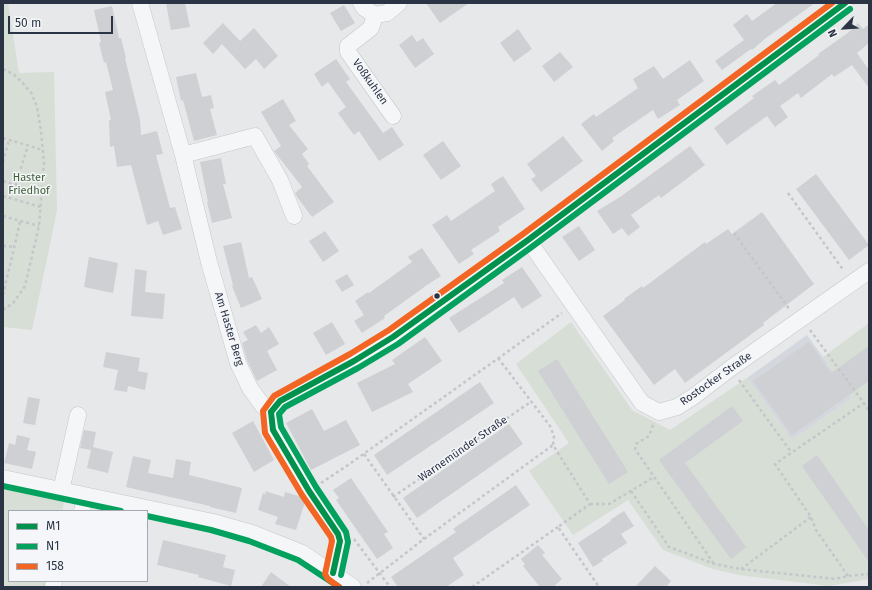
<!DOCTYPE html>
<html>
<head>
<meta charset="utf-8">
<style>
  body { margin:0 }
  #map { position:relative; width:872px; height:590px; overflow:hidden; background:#e6e8ea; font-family:"Fira Sans",sans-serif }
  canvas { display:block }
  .frame { position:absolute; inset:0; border:4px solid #2b3445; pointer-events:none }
  .legend { position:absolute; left:8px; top:510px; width:140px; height:72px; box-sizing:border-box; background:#f4f6f9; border:1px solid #a4a8b1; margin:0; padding:5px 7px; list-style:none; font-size:12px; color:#2b3445 }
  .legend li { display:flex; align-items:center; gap:8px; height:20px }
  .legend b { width:20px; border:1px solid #a4a8b1 }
  .north { position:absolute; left:824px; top:8px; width:40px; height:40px; -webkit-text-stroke:3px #f4f6f9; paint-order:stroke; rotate:245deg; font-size:11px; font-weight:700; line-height:16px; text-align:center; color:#2b3445 }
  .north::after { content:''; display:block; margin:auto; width:14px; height:18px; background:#2b3445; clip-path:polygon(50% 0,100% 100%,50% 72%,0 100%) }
  .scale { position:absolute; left:8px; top:16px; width:105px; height:18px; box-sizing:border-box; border:2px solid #2b3445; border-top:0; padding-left:5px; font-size:12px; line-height:14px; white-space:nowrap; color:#2b3445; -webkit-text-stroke:3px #f4f6f9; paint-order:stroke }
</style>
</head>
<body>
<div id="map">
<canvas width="872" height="590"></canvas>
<div class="frame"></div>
<ul class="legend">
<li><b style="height:5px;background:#00924d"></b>M1</li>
<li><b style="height:5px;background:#03a15e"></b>N1</li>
<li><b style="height:5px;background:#f26522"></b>158</li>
</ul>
<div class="north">N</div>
<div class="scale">50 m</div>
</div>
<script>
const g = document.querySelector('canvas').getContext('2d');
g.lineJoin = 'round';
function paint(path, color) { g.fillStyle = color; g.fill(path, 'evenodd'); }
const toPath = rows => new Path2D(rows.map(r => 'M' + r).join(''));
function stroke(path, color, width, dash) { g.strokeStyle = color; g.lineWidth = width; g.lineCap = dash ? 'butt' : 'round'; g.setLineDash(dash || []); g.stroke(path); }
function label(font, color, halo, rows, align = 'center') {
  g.font = font + ' "Fira Sans",sans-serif'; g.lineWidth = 3; g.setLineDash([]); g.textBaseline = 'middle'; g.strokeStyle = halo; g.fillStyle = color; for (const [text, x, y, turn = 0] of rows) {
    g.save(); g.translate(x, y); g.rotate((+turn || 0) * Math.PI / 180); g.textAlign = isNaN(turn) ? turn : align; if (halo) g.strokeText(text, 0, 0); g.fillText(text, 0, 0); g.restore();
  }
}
paint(toPath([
  [807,335,852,398,792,440,747,378]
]), '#d4d7dd');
paint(toPath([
  [3,3,8,3,19,73,54,72,57,211,32,330,3,327],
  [571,322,632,410,670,430,747,378,792,440,852,398,823,357,869,323,869,579,829,586,739,575,713,569,663,550,628,500,573,535,529,471,569,443,516,364],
  [3,489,64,502,62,511,9,511,9,581,47,581,46,587,3,587]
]), '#d6ded6');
paint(toPath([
  [166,3,185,3,190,27,171,30],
  [426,3,469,3,440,23],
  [777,3,815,3,766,38,752,50,751,49,722,70,715,61,744,40,733,25,747,14,752,21],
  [344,5,355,23,341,31,330,13],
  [112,6,119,38,121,38,126,58,125,58,140,120,141,135,157,131,163,154,156,155,170,208,175,207,182,229,163,235,158,221,147,225,131,165,117,167,114,146,110,147,109,120,111,120,105,92,113,90,106,62,104,63,99,43,101,42,94,10],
  [223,23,240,41,254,28,278,56,264,69,256,59,245,69,222,44,213,54,203,43],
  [858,23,863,29,869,24,869,43,857,53,869,70,869,88,852,65,834,77,832,74,801,98,798,93,780,106,788,117,775,127,767,116,727,145,714,128,754,98,752,96,775,80,779,85,819,55,818,54,849,32],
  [518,29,532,49,514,62,500,43],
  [412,35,417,42,423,38,434,54,415,68,399,45],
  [560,52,573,67,554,82,542,66],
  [336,59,350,79,346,82,383,133,392,127,404,145,379,161,359,131,354,135,338,113,346,107,328,82,322,87,314,74],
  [690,60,704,81,677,100,680,105,658,119,653,110,612,138,614,141,602,151,581,124,594,114,596,117,638,88,633,79,654,66,663,79],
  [196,73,202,97,211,95,214,108,210,109,217,135,194,141,183,100,181,101,176,77],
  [283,99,296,121,289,125,308,149,302,154,309,164,307,166,334,202,312,217,297,197,295,193,302,187,274,151,281,146,261,112],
  [563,136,583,161,541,192,531,179,536,176,527,164],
  [443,141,461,166,441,180,423,155],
  [690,146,705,165,661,198,659,195,631,215,640,227,628,236,622,228,613,234,597,211,620,197],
  [221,158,226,184,223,184,232,218,212,223,207,202,208,202,200,162],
  [816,174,869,245,849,260,796,189],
  [503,176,525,209,498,227,500,231,471,250,474,254,459,264,432,225,447,215,451,221,495,191,491,184],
  [762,212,814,284,763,323,764,325,685,383,675,369,654,385,603,316,625,300,624,299,642,286,643,288,705,242,706,244,728,229,732,234],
  [579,226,595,250,579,261,562,237],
  [325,231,339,251,323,262,309,241],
  [241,242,249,278,252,277,262,299,241,308,232,286,233,285,223,246],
  [422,248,441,276,427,285,384,316,385,318,362,333,354,321,364,315,355,301,368,292,369,293,412,262,408,257],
  [89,257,118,263,113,293,84,287],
  [522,267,542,296,522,309,514,297,459,333,449,318,504,283,502,280],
  [135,269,147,271,145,292,165,294,163,319,131,316],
  [347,274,354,285,342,292,335,281],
  [332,322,345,344,326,355,313,333],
  [256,325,261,333,269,327,279,344,267,351,277,370,257,381,247,360,242,343,248,340,243,332],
  [425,337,442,361,408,384,413,392,372,412,357,383,395,364,392,360],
  [809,342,831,373,869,346,869,381,792,435,753,381],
  [106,352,140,358,138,371,148,373,145,390,128,386,127,392,114,390,118,370,103,367],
  [557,359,628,472,609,484,538,371],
  [480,382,494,403,387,475,374,455],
  [28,397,40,399,35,425,23,423],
  [732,406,743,421,685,463,746,547,731,559,659,460],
  [312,409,324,431,346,420,360,445,311,470,286,423],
  [253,421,274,460,254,472,232,433],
  [509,424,523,444,417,518,403,498],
  [84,430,96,432,93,447,113,452,108,473,87,468,91,450,80,448],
  [17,435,30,438,27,450,36,452,32,469,4,463,9,443,15,445],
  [817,455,869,530,869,562,802,466],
  [133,456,151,460,148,473,173,478,176,459,191,462,189,475,242,488,236,513,210,507,210,506,126,487],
  [351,478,388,532,384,534,393,548,377,559,336,500,339,498,333,490],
  [516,485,530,505,453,558,464,575,446,587,398,587,391,577,456,532,453,529],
  [265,491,284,497,285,492,302,497,305,502,296,530,275,524,278,517,258,510,263,493,266,494],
  [624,511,634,526,621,534,627,543,602,559,603,561,593,567,578,543,611,521,610,520],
  [163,540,226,555,223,567,235,570,231,586,198,577,199,575,157,565],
  [538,545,545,553,542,555,562,579,553,587,540,587,523,566,525,564,521,559],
  [655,566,671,581,666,587,635,587],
  [271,572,291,587,261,587]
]), '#ced0d3');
const minor = toPath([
  [140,3,183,155,209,262,238,363,250,388,263,406,271,412,273,430,309,491,338,534,340,541,333,573],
  [361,3,364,8,375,15],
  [393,116,348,52,348,46,371,28,375,15,387,13,399,3],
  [183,155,255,136,280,180,294,216],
  [528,240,642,403,659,412,677,407,693,397,731,368,869,271],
  [271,412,280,401,354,361,393,337,442,302,528,240,845,3],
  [3,478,213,522,252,533,302,553,353,587],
  [61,491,78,415],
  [82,511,85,496],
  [53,587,54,581]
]);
stroke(minor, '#c4c6c8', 17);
stroke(toPath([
  [3,69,13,74,21,81,32,94,37,107,41,131,44,163,39,226,25,286,14,302,3,310],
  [3,138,43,150],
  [3,162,9,140],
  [3,181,42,194],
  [15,186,28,146],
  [788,193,844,271],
  [3,196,41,207],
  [3,216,39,226],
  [734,233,790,310],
  [3,246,14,247],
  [3,295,20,222],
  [810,330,869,410],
  [498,358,550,426,554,436,553,445,590,504,558,527,599,587],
  [739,380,791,452],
  [653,425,649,436,636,444,635,449,714,564],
  [364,454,424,539],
  [321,483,348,465,562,313],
  [631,491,669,547,715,564,740,569,835,579,848,576,869,574],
  [393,497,532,401],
  [590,504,609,504,654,477],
  [354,539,390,587],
  [741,569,811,517],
  [848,576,816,530,811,517,775,464,864,403],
  [367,583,424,539,553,445],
  [472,587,558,527]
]), '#c5c6ca', 2.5, [3, 3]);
stroke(minor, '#f5f6f7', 16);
stroke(toPath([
  [271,412,280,401,354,361,393,337,528,240,845,3],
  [271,412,273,430,309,491,338,534,340,541,333,573]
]), '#00924d', 6);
stroke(toPath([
  [3,486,121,511],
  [147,516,211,530,249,541,298,560,339,587],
  [341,575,348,542,346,532,316,487,281,427,279,414,285,407,358,368,398,344,533,246,850,9]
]), '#03a15e', 6);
stroke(toPath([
  [339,587,328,579,325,574,332,541,331,537,302,495,265,433,263,411,274,396,350,354,389,330,523,234,832,3]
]), '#f26522', 6);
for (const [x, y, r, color] of [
  [437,296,3.5,"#2b3445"]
]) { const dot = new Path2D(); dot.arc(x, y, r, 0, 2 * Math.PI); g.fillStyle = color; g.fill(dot); stroke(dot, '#f4f6f9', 1.5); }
label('11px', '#2b3445', '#f4f6f9', [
  ["Voßkuhlen",370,82,55],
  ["Am Haster Berg",229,329,73],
  ["Rostocker Straße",716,379,-35],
  ["Warnemünder Straße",463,449,-35]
]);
label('11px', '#3f6138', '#f4f6f9', [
  ["Haster",29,178],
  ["Friedhof",29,191]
]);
</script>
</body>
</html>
